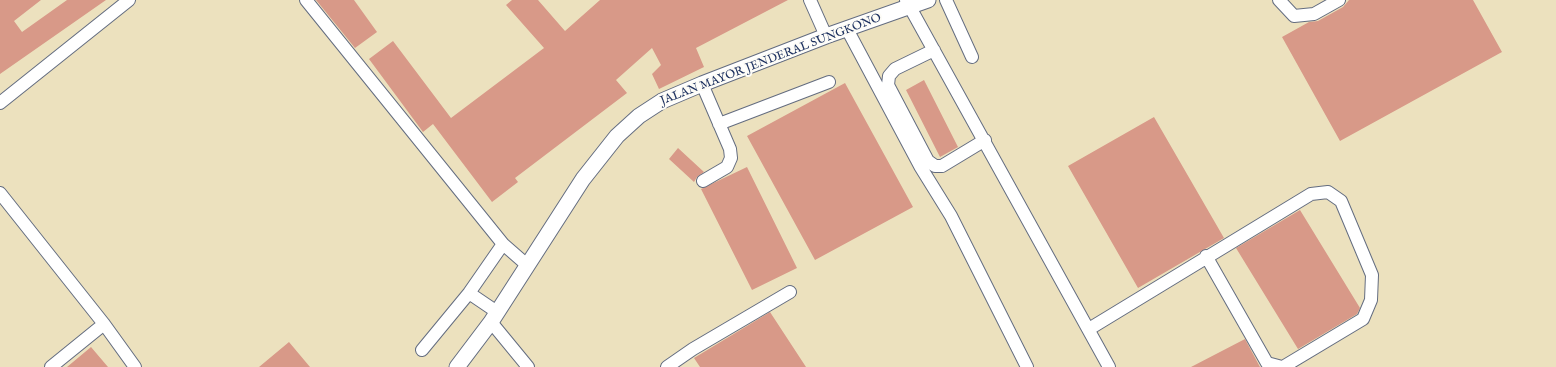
<!DOCTYPE html>
<html>
<head>
<meta charset="utf-8">
<style>
  body { margin:0 }
  canvas { display:block; background:#ece1be }
</style>
</head>
<body>
<canvas width="1556" height="367"></canvas>
<script>
const g = document.querySelector('canvas').getContext('2d');
g.lineJoin = 'round';
function paint(path, color) { g.fillStyle = color; g.fill(path, 'evenodd'); }
const toPath = rows => new Path2D(rows.map(r => 'M' + r).join(''));
function stroke(path, color, width, dash) { g.strokeStyle = color; g.lineWidth = width; g.lineCap = dash ? 'butt' : 'round'; g.setLineDash(dash || []); g.stroke(path); }
function label(font, color, halo, rows, align = 'center') {
  g.font = font + ' "IM FELL English",serif'; g.lineWidth = 4; g.setLineDash([]); g.textBaseline = 'middle'; g.strokeStyle = halo; g.fillStyle = color; for (const [text, x, y, turn = 0] of rows) {
    g.save(); g.translate(x, y); g.rotate((+turn || 0) * Math.PI / 180); g.textAlign = isNaN(turn) ? turn : align; if (halo) g.strokeText(text, 0, 0); g.fillText(text, 0, 0); g.restore();
  }
}
paint(toPath([
  [0,0,41,0,14,21,22,32,67,0,106,0,0,74],
  [316,0,354,0,377,32,355,48],
  [512,0,538,0,565,31,600,0,788,0,696,48,704,67,659,89,652,74,661,65,652,48,616,80,627,93,515,178,518,182,492,202,433,124,423,132,369,59,393,41,451,118,544,48,506,5],
  [1349,0,1473,0,1502,52,1340,141,1282,37,1309,22,1318,21,1343,7],
  [924,80,958,147,940,157,906,90],
  [845,83,913,207,815,260,747,136],
  [1154,117,1224,238,1138,288,1068,166],
  [678,148,704,172,697,177,694,182,669,159],
  [747,167,797,268,752,290,701,189],
  [1300,210,1360,308,1357,314,1298,349,1236,248],
  [770,312,806,367,700,367,694,358],
  [1245,339,1260,367,1191,367],
  [289,342,310,367,259,367],
  [91,347,108,367,67,367]
]), '#d89988');
const minor = toPath([
  [306,0,503,244,469,293,422,350],
  [810,0,826,36],
  [906,0,1109,367],
  [946,0,972,57],
  [1279,0,1294,16,1314,14,1339,0],
  [847,29,920,166,951,216,1027,367],
  [934,50,895,69,889,76,888,85,928,161,935,166,942,166,985,140],
  [702,84,730,149,731,158,727,167,703,181],
  [0,103,129,0],
  [719,124,829,82],
  [0,193,104,324,135,367],
  [503,244,527,265],
  [1206,256,1267,363,1282,367],
  [469,293,497,312],
  [491,322,528,367],
  [1089,329,1311,194,1328,192,1341,201,1372,275,1371,300,1363,319,1283,367],
  [51,367,104,324],
  [667,367,693,349,790,292]
]);
const major = toPath([
  [457,367,491,322,583,179,617,136,639,116,662,101,702,84,826,36,928,0]
]);
stroke(minor, '#646d80', 14);
stroke(major, '#646d80', 17);
stroke(minor, '#fff', 12);
stroke(major, '#fff', 15);
label('12px', '#1b2f5e', '#fdfcf7', [
  ["JALAN MAYOR JENDERAL SUNGKONO",771,60,-21]
]);
</script>
</body>
</html>
